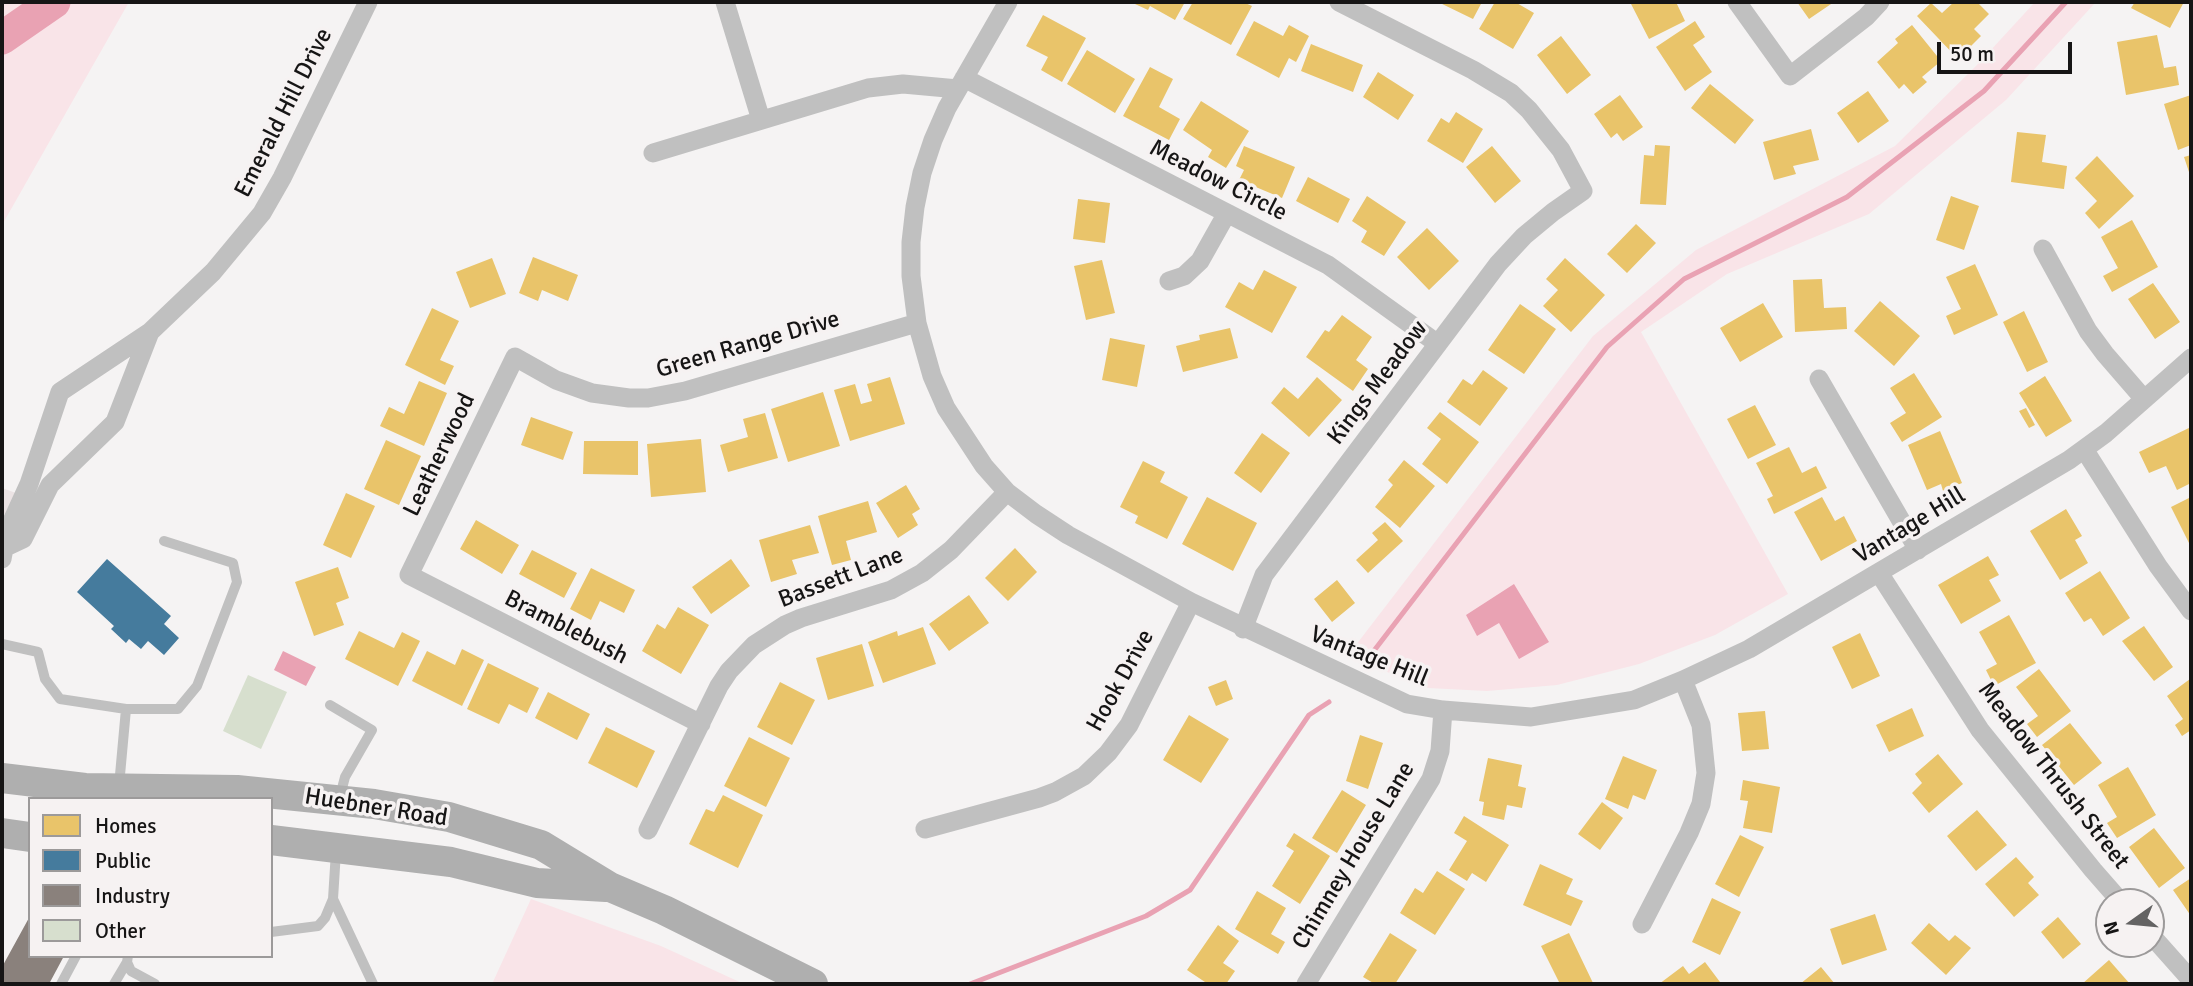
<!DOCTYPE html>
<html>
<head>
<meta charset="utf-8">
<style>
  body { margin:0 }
  #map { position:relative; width:2193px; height:986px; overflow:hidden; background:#f5f3f3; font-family:Signika,sans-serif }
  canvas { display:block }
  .frame { position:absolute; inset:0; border:4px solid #161515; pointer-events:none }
  .legend { position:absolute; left:28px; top:797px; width:245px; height:161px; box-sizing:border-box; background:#f6f2f2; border:2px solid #9c9a9a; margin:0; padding:9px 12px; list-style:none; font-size:21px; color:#161515 }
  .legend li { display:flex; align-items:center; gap:14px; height:35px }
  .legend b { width:35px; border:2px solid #9c9a9a }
  .north { position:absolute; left:2095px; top:888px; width:70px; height:70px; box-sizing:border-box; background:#f6f2f2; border:2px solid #9c9a9a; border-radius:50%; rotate:255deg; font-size:19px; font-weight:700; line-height:28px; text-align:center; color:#161515 }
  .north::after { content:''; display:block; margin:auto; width:24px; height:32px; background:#646363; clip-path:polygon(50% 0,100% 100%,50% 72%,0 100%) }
  .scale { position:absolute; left:1937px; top:42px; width:135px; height:32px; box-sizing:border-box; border:4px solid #161515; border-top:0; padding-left:9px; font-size:21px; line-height:24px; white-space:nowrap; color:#161515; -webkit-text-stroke:5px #f6f2f2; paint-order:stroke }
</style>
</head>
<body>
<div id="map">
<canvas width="2193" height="986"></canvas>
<div class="frame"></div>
<ul class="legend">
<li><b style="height:19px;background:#e9c46a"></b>Homes</li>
<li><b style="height:19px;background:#457b9d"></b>Public</li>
<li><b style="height:19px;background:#8a817c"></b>Industry</li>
<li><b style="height:19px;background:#d7dfce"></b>Other</li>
</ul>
<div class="north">N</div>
<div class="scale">50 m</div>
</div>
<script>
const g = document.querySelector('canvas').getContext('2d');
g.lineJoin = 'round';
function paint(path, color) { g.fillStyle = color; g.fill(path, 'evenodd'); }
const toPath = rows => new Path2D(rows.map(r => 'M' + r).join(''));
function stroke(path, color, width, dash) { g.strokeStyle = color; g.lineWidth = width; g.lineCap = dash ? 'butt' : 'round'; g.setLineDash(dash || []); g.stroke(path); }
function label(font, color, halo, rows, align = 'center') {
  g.font = font + ' Signika,sans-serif'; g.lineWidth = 7; g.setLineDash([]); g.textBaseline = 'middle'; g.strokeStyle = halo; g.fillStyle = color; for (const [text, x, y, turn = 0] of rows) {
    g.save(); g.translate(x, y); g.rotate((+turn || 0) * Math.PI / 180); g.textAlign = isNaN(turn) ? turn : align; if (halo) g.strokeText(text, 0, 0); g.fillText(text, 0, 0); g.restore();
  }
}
paint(toPath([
  [2,488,16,493,2,519]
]), '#ebe3e4');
paint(toPath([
  [2,2,129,2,2,225],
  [2035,2,2096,2,2006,100,1869,214,1727,274,1641,332,1788,594,1715,635,1639,664,1557,685,1487,691,1428,688,1377,668,1349,654,1593,336,1696,250,1895,146,1978,64],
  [531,899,661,946,744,984,492,984]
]), '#f9e4e8');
paint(toPath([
  [1514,584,1549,642,1519,659,1499,623,1477,636,1466,615],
  [283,651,316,667,306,686,274,670]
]), '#e9a2b3');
paint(toPath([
  [1136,2,1185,2,1175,20,1150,6,1148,10,1135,4],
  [1193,2,1243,2,1252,6,1231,45,1183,19],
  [1438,2,1482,2,1473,19],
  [1495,2,1515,2,1534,13,1513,49,1479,29],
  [1630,2,1676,2,1685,21,1649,39],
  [1797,2,1834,2,1809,19],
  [1954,2,1977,2,1989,14,1974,29,1981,36,1958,59,1917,16,1931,3,1942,13],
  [2135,2,2184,2,2170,28,2131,8],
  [1043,15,1086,38,1062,82,1041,70,1048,57,1026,46],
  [1254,21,1283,36,1289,25,1309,36,1296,62,1289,58,1279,78,1236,55],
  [1695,21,1705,37,1693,45,1712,72,1685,91,1656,47],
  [1912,25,1941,61,1922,77,1927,82,1913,94,1904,84,1899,89,1877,62,1898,43,1895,39],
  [2157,35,2164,68,2176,66,2179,85,2126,95,2117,42],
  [1561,36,1591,75,1567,94,1537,55],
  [1311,44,1363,65,1353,92,1301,71],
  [1087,50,1135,79,1115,113,1067,84],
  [1150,67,1173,79,1159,107,1180,119,1169,140,1123,116],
  [1378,72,1414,95,1398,120,1363,97],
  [1710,84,1754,120,1735,144,1691,108],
  [1868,91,1889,121,1858,143,1837,113],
  [1620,95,1643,127,1623,141,1617,133,1611,138,1594,114],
  [2191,95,2191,145,2178,150,2164,104],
  [1201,101,1249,131,1226,168,1208,157,1212,150,1183,130],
  [1456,112,1483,129,1463,163,1427,141,1441,118,1449,123],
  [1811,129,1819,160,1793,166,1796,174,1774,180,1763,142],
  [2017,132,2046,135,2042,162,2067,166,2064,189,2011,182],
  [1655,145,1670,146,1666,205,1640,204,1644,155,1654,156],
  [1244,146,1295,167,1282,198,1239,180,1244,170,1236,166],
  [1492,146,1521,181,1495,203,1466,167],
  [2191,155,2191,178,2184,157],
  [2097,156,2134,196,2099,229,2085,213,2097,201,2075,178],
  [1308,177,1350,199,1338,223,1296,201],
  [1367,196,1406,222,1384,256,1361,242,1367,231,1352,221],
  [1951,196,1979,206,1964,250,1936,240],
  [1078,199,1110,203,1105,243,1073,239],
  [2132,220,2158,267,2112,292,2103,276,2118,268,2101,237],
  [1636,224,1656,243,1627,273,1607,254],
  [1427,228,1459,261,1429,290,1397,257],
  [533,257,578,275,568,301,542,290,538,301,519,293],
  [492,258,506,294,470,308,456,272],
  [1565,258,1605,295,1571,332,1543,306,1558,290,1546,279],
  [1102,260,1115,313,1086,320,1074,266],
  [1975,264,1998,315,1954,335,1946,316,1961,309,1946,277],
  [1264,270,1297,287,1272,333,1225,307,1239,282,1253,290],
  [1822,279,1824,308,1846,307,1847,329,1795,332,1793,280],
  [2153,283,2180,322,2155,339,2128,299],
  [1880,301,1920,336,1894,366,1854,331],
  [1763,303,1783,337,1740,362,1720,328],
  [1520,304,1556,329,1524,374,1488,350],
  [432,308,459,321,440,360,454,366,445,385,405,365],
  [2024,311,2048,362,2027,372,2003,322],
  [1342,315,1372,337,1356,360,1368,369,1353,391,1306,357,1325,330,1329,332],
  [1230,328,1238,358,1183,372,1176,346,1200,340,1199,335],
  [1110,338,1145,345,1137,387,1102,380],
  [1483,370,1508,388,1480,426,1447,402,1463,379,1472,385],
  [1914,373,1942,417,1902,442,1890,423,1906,413,1890,388],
  [2045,376,2072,421,2046,437,2019,393],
  [890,377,905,424,850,441,834,390,855,384,861,404,872,401,867,384],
  [1317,377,1342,400,1309,437,1271,403,1284,387,1298,399],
  [419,381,447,393,424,446,380,426,389,407,404,414],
  [823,392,840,446,788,462,771,409],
  [1755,405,1776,445,1748,459,1727,419],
  [2026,408,2035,425,2029,428,2019,411],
  [1440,412,1479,442,1447,484,1422,464,1441,439,1427,428],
  [765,413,778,458,728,472,720,445,748,437,743,419],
  [531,417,573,432,563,460,521,445],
  [2191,427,2191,483,2177,490,2166,466,2149,473,2139,452],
  [1940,431,1962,483,1943,491,1941,484,1927,490,1908,445],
  [1262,433,1290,453,1261,493,1234,473],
  [701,439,706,492,651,497,647,444],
  [386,440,421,456,399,505,364,489],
  [584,441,638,441,638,475,583,474],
  [1789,447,1802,473,1816,466,1827,488,1774,514,1767,499,1773,496,1756,463],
  [1404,460,1435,486,1400,528,1375,507,1393,485,1388,480],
  [1143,461,1165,472,1160,482,1188,497,1167,539,1135,523,1138,516,1120,507],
  [906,485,920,509,912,514,918,525,898,538,876,503],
  [346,493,375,506,351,558,323,545],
  [1207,497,1257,523,1233,571,1182,544],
  [1822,497,1835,521,1844,516,1857,541,1821,561,1794,512],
  [2191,497,2191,547,2171,507],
  [868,501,877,532,846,541,851,560,832,565,818,516],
  [2066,509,2082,536,2075,540,2088,563,2060,580,2030,531],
  [476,520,519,545,502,574,460,549],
  [1385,522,1403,541,1368,573,1356,560,1378,540,1372,533],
  [810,525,819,553,792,560,797,574,771,582,759,540],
  [1015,548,1037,572,1008,601,985,578],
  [532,550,577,573,564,598,519,574],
  [1988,556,1999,575,1989,580,2001,601,1961,624,1938,585],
  [731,559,750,586,711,614,692,587],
  [338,567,349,598,336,603,344,625,314,636,295,582],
  [591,568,635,590,624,613,600,601,591,620,570,609],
  [2100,571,2130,618,2103,636,2091,618,2084,622,2065,593],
  [1337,580,1355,603,1332,622,1314,599],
  [969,595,989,623,949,651,929,624],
  [678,607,709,625,681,674,642,651,657,624,665,629],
  [2009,615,2036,663,1994,686,1986,670,1997,664,1979,632],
  [2144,626,2173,667,2154,681,2122,641],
  [923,627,936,664,883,683,868,642,897,631,898,636],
  [359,631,394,648,402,632,420,641,398,686,345,659],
  [1860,633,1880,676,1852,689,1832,647],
  [862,644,874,686,828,700,816,658],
  [462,649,484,660,462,706,412,681,427,651,455,665],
  [488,663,539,688,527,713,509,704,499,724,467,709],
  [2039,669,2071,711,2037,737,2027,724,2038,716,2016,687],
  [2190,679,2191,730,2182,736,2175,725,2183,719,2167,696],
  [1226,680,1233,699,1216,706,1208,687],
  [780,682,815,700,792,745,757,727],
  [548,692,590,714,577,740,535,718],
  [1912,708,1924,736,1889,752,1876,725],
  [1765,711,1769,749,1742,751,1738,713],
  [1189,715,1229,739,1201,783,1163,760],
  [2070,723,2102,763,2074,785,2042,745],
  [606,727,655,751,637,788,588,763],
  [1360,735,1383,743,1368,789,1346,781],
  [749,737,790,758,766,807,724,786],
  [1938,754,1963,784,1929,813,1912,793,1922,783,1915,774],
  [1623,756,1657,770,1645,800,1633,795,1628,809,1605,799],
  [1488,758,1522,765,1518,786,1526,788,1522,808,1507,805,1504,820,1482,815,1484,802,1479,801],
  [2128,767,2156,815,2117,838,2107,823,2117,817,2098,785],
  [1743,780,1780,787,1772,833,1743,828,1748,801,1740,800],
  [1342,790,1366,805,1337,853,1312,838],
  [723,795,763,815,738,868,689,844,706,809,714,812],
  [1602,802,1623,818,1600,850,1578,834],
  [1977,810,2007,845,1976,871,1947,836],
  [1464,816,1509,845,1486,882,1472,873,1467,881,1449,870,1467,841,1454,833],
  [2154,828,2185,868,2159,888,2129,847],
  [1294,833,1330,856,1300,904,1272,886,1294,851,1286,846],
  [1740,835,1764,847,1739,897,1715,884],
  [2016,857,2034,877,2028,883,2039,895,2014,917,1985,884],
  [1540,864,1573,879,1566,894,1583,901,1571,926,1523,905],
  [1437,871,1465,889,1435,935,1400,913,1415,888,1423,893],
  [2191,878,2191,916,2173,890],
  [1257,891,1286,908,1271,934,1285,942,1278,954,1235,929],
  [1712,898,1741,912,1720,955,1692,942],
  [1875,914,1887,950,1842,965,1830,929],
  [2058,917,2081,944,2063,959,2041,932],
  [1929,923,1949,941,1955,935,1971,948,1946,975,1911,943],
  [1218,925,1239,941,1223,963,1235,971,1226,984,1208,984,1187,970],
  [1390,933,1417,950,1395,984,1375,984,1363,977],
  [1569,933,1593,983,1591,984,1560,984,1541,946],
  [2109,960,2130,984,2082,984],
  [1705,962,1720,982,1717,984,1659,984,1683,966,1689,974],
  [1821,967,1835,984,1800,984]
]), '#e9c46a');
paint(toPath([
  [107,559,171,616,164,624,179,638,164,655,148,641,141,649,129,639,126,643,111,629,114,626,77,592]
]), '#457b9d');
paint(toPath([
  [30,916,30,956,64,956,49,984,2,984,2,967]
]), '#8a817c');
stroke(toPath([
  [1372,667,1373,652,1607,347,1684,279,1847,197,1984,91,2066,2],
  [970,984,1146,916,1190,890,1309,715,1329,702]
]), '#e9a2b3', 5);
stroke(toPath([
  [2,38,54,2]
]), '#e9a2b3', 33);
paint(toPath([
  [248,675,287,692,261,749,223,731]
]), '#d7dfce');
stroke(toPath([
  [2,644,38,652,45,679,60,699,126,709,178,709,197,686,237,582,233,563,164,541],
  [330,705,372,730,345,777,340,796],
  [119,786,126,709],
  [333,899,373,984],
  [271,932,318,926,325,918,333,899,336,851],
  [128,956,127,962,131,971,155,984],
  [61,984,76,956],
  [114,984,127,962]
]), '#c0c0c0', 10);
stroke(toPath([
  [725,2,761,120],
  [1008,2,947,108,933,140,922,173,915,207,911,242,911,276,917,323,932,376,946,408,984,466,1007,492,1036,514,1068,535,1191,602,1407,704,1443,710,1531,717,1634,700,1683,680,1749,649,2069,460,2106,433,2191,358],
  [1737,2,1790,76,1866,17,1880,2],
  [964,78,1328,265,1438,344],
  [653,153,868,88,903,84,958,89],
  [2043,249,2088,331,2105,354,2144,399],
  [1169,281,1184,276,1200,261,1227,213],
  [1819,379,1918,550],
  [2084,449,2158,566,2191,611],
  [6,547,23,539,50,485,115,422,150,332],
  [2,559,7,532,29,484,60,392,150,332,213,272,262,213,282,178,368,2],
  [1879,573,1980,730,2093,870,2121,902],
  [1243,629,1264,575,1498,264,1524,236,1553,212,1583,191,1561,150,1529,110,1511,93,1473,70,1339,2],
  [701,724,409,575,515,357,556,380,592,393,629,398,648,398,685,391,917,323],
  [925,829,1039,798,1055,792,1084,776,1108,753,1129,725,1191,602],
  [648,830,719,686,729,671,754,645,785,625,801,618,891,590,922,573,951,550,1007,492],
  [1642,924,1689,833,1701,804,1706,773,1701,725,1683,680],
  [2151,935,2191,980],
  [1306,984,1431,779,1440,751,1443,710]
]), '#c0c0c0', 19);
stroke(toPath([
  [2,778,85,788,237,790,374,804,449,817,541,845,610,887,664,910,813,984],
  [2,833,30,837],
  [271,840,451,862,537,883,606,887]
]), '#afafaf', 30);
label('24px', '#161515', '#f6f2f2', [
  ["Emerald Hill Drive",284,113,-63],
  ["Meadow Circle",1218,181,27],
  ["Green Range Drive",748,345,-16],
  ["Kings Meadow",1378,383,-53],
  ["Leatherwood",440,455,-64],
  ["Vantage Hill",1910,526,-31],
  ["Bassett Lane",841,578,-21],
  ["Bramblebush",566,628,27],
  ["Vantage Hill",1369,657,22],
  ["Hook Drive",1121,681,-61],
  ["Meadow Thrush Street",2053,776,52],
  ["Huebner Road",376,808,9],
  ["Chimney House Lane",1354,856,-59]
]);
</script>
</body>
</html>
